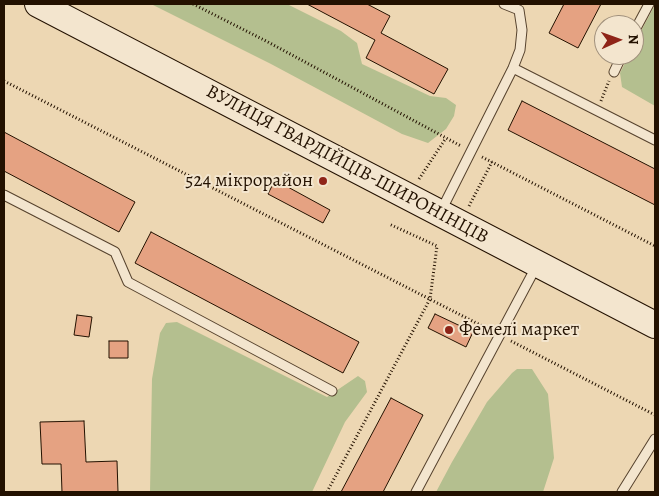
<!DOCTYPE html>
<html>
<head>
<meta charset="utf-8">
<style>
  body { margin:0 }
  #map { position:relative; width:659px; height:496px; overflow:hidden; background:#edd7b3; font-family:Alegreya,serif }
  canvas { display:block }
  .frame { position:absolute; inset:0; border:5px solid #231100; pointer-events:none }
  .north { position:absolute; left:594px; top:15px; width:50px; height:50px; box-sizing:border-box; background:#f3e5ce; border:1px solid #a0907c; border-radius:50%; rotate:88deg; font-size:14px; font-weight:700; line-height:20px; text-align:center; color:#231100 }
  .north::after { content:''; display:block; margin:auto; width:18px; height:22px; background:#8f2418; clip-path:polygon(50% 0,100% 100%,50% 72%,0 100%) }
</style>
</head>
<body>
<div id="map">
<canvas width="659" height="496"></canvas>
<div class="frame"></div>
<div class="north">N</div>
</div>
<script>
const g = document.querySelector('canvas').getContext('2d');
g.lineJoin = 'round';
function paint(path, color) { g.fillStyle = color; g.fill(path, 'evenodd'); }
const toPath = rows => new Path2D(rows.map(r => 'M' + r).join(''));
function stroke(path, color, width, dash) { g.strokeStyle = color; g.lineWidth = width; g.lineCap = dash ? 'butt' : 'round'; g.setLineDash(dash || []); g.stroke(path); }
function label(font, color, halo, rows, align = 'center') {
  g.font = font + ' Alegreya,serif'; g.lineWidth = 4; g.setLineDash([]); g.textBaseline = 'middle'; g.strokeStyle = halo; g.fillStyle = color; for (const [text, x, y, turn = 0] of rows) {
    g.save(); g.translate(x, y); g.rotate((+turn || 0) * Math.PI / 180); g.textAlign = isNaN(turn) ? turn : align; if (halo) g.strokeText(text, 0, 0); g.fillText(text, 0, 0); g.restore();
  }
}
paint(toPath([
  [151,4,287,4,341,31,357,43,362,64,430,96,446,98,456,105,454,116,446,129,428,143,402,134,271,64],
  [655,5,655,106,622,87,620,73,629,55,634,55,634,44],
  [177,322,327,397,358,376,365,381,367,392,345,422,312,492,150,492,152,379,160,333,166,323],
  [517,369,532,369,548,394,554,458,543,492,436,492,452,462,487,402,512,373]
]), '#b4bf8f');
const building = toPath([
  [307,4,367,4,390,16,381,33,448,69,434,94,366,58,375,40,307,4],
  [564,4,601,4,578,48,549,33,564,4],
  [522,101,655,169,655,205,508,130,522,101],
  [4,132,135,202,119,232,4,171,4,132],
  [275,180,330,210,323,223,268,194,275,180],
  [151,232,359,342,343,373,135,263,151,232],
  [435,314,473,332,466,347,428,328,435,314],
  [77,315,92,317,89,337,74,335,77,315],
  [109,341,128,341,128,358,109,358,109,341],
  [391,398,423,415,383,492,341,492,391,398],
  [84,421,86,462,117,461,118,492,62,492,61,464,42,464,40,422,84,421]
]);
paint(building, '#e5a282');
stroke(building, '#231100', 1);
const lane = toPath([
  [634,32,649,4],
  [513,68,655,140],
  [614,72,622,55],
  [4,195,115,252,128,282,332,391],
  [441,211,513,68,520,50,522,30,519,10,504,4],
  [416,492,536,267],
  [622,492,655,439]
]);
const secondary = toPath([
  [38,4,655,325]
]);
stroke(lane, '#56422d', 11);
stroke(secondary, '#231100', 28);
stroke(toPath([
  [193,4,266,41,461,146],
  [4,81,490,330],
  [601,101,609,81],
  [482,157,655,246],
  [419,179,446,138],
  [469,206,492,162],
  [511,341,655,415],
  [327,492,430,299,437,246,389,224]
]), '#231100', 3, [1, 2.5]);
stroke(lane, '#f3e5ce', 9);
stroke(secondary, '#f3e5ce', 26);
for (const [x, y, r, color] of [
  [323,181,5,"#8f2418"],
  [449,330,5,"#8f2418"]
]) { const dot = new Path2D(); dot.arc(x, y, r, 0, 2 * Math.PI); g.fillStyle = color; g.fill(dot); stroke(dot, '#f3e5ce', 2); }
label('19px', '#231100', '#f3e5ce', [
  ["ВУЛИЦЯ ГВАРДІЙЦІВ-ШИРОНІНЦІВ",347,165,28]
]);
label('19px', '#231100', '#f3e5ce', [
  ["524 мікрорайон",313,181],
  ["Фемелі маркет",459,330,"left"]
], 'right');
</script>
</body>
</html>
